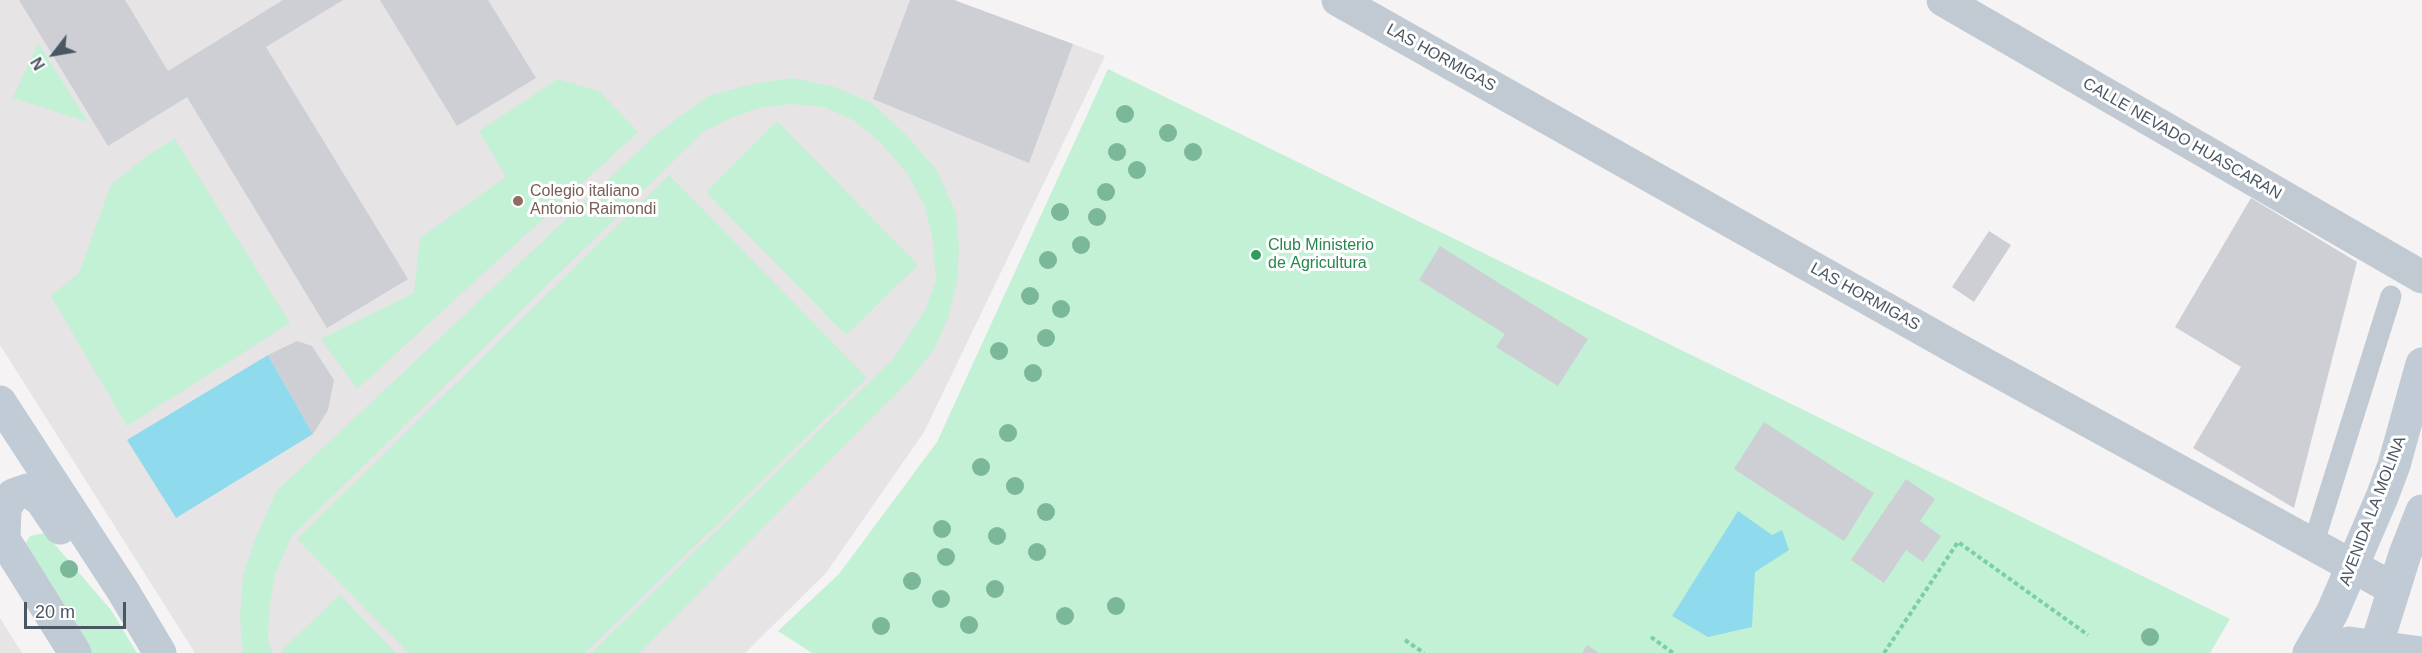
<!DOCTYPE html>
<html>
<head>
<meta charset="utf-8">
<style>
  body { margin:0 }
  #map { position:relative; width:2422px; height:653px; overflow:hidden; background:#f5f3f3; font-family:Helvetica,sans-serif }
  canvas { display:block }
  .north { position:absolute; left:24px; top:24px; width:60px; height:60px; -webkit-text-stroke:4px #fff; paint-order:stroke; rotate:239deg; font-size:16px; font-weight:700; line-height:24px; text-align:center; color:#4a5661 }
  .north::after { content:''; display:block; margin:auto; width:21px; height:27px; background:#4a5661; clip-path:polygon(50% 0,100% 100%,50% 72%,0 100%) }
  .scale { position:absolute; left:24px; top:602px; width:102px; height:27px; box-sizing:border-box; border:3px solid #4a5661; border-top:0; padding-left:8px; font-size:18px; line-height:21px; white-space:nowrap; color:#4a5661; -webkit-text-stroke:4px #fff; paint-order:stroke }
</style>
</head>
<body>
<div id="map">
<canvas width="2422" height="653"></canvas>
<div class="north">N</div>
<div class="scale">20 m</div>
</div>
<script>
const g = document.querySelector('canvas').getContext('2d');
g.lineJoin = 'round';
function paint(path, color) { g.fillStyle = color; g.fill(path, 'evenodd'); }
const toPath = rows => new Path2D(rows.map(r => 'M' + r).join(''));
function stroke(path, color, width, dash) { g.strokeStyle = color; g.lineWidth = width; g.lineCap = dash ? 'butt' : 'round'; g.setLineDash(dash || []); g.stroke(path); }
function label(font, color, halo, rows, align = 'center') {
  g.font = font + ' Helvetica,sans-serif'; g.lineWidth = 6; g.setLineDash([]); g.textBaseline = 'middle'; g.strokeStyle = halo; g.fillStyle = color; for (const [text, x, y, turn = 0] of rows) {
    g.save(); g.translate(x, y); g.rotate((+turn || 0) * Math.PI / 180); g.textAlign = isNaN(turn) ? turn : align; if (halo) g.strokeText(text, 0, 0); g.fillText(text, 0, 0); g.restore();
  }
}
paint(toPath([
  [0,0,954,0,1105,56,924,432,826,573,745,653,195,653,0,345],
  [0,618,22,653,0,653]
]), '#e6e4e5');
paint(toPath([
  [38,43,88,122,13,98],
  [1108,69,2230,619,2210,653,812,653,778,631,839,574,937,442],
  [792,78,832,86,870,102,905,134,936,169,956,213,959,249,957,282,948,318,935,348,913,376,639,653,591,653,894,358,925,310,936,280,932,235,924,205,908,174,879,141,853,120,824,107,791,104,758,108,729,119,704,131,291,537,275,575,269,608,268,640,272,653,243,653,240,618,243,576,254,542,276,492,659,132,708,96,752,84],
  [558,79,599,91,638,132,357,389,321,339,414,293,420,238,506,177,479,131],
  [777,121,918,265,846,335,706,192],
  [175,139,290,323,127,426,51,296,79,273,111,185,151,153],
  [669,175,867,378,585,653,409,653,297,539],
  [45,533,111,610,137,653,88,653,23,547,30,536],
  [340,595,396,653,284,653,281,651]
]), '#c3f1d5');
paint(toPath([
  [268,355,313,434,176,518,127,440],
  [1738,511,1772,535,1782,530,1789,550,1755,572,1752,627,1708,637,1672,616]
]), '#90daee');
paint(toPath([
  [19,0,125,0,168,71,283,0,343,0,266,47,408,279,327,328,187,97,108,146],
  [380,0,488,0,536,78,457,126],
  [910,0,954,0,1073,44,1029,163,873,99],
  [2251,198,2357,262,2294,508,2193,448,2241,367,2175,327],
  [1989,231,2011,245,1974,302,1952,287],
  [1440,246,1588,339,1558,386,1496,347,1505,334,1419,280],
  [297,341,312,346,334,380,328,410,313,434,268,355],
  [1764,422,1874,493,1844,541,1734,469],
  [1906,479,1935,499,1920,521,1941,536,1923,562,1906,550,1884,583,1851,560],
  [1587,645,1599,653,1582,653]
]), '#cdcfd5');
stroke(toPath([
  [1651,637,1673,653],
  [1405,640,1424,653],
  [1884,653,1958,542,2088,635]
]), '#7ad0a6', 4, [4.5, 3]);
stroke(toPath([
  [2313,545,2391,296]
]), '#c1cad2', 21);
stroke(toPath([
  [1338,0,1959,350,2394,589],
  [1943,0,2422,277]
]), '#c1cad2', 33);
stroke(toPath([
  [0,402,123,591,160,653],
  [0,533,75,653],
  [4,538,5,508,13,495,27,490,41,500,60,528],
  [2309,653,2332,613,2382,497,2394,465,2422,364],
  [2319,653,2327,648,2349,643,2420,653],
  [2374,653,2405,554,2422,511]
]), '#c1cbd6', 33);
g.fillStyle = '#7bb799';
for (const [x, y] of [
  [1125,114],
  [1168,133],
  [1117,152],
  [1193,152],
  [1137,170],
  [1106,192],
  [1060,212],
  [1097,217],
  [1081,245],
  [1048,260],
  [1030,296],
  [1061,309],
  [1046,338],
  [999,351],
  [1033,373],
  [1008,433],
  [981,467],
  [1015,486],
  [1046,512],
  [942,529],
  [997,536],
  [1037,552],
  [946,557],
  [69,569],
  [912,581],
  [995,589],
  [941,599],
  [1116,606],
  [1065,616],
  [969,625],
  [881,626],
  [2150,637]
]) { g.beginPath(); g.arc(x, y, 9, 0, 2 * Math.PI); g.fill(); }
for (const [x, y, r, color] of [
  [518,201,6,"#8d6e63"],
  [1256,255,6,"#2e9e5b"]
]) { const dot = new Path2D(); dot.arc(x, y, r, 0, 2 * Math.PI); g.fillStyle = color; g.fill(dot); stroke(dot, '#fff', 2); }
label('16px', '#4a5661', '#fff', [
  ["LAS HORMIGAS",1441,58,29],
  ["CALLE NEVADO HUASCARAN",2182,139,30],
  ["LAS HORMIGAS",1865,297,29],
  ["AVENIDA LA MOLINA",2373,511,-69]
]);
label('16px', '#785e54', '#fff', [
  ["Colegio italiano",530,192],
  ["Antonio Raimondi",530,210]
], 'left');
label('16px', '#27864d', '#fff', [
  ["Club Ministerio",1268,246],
  ["de Agricultura",1268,264]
], 'left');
</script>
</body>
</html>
